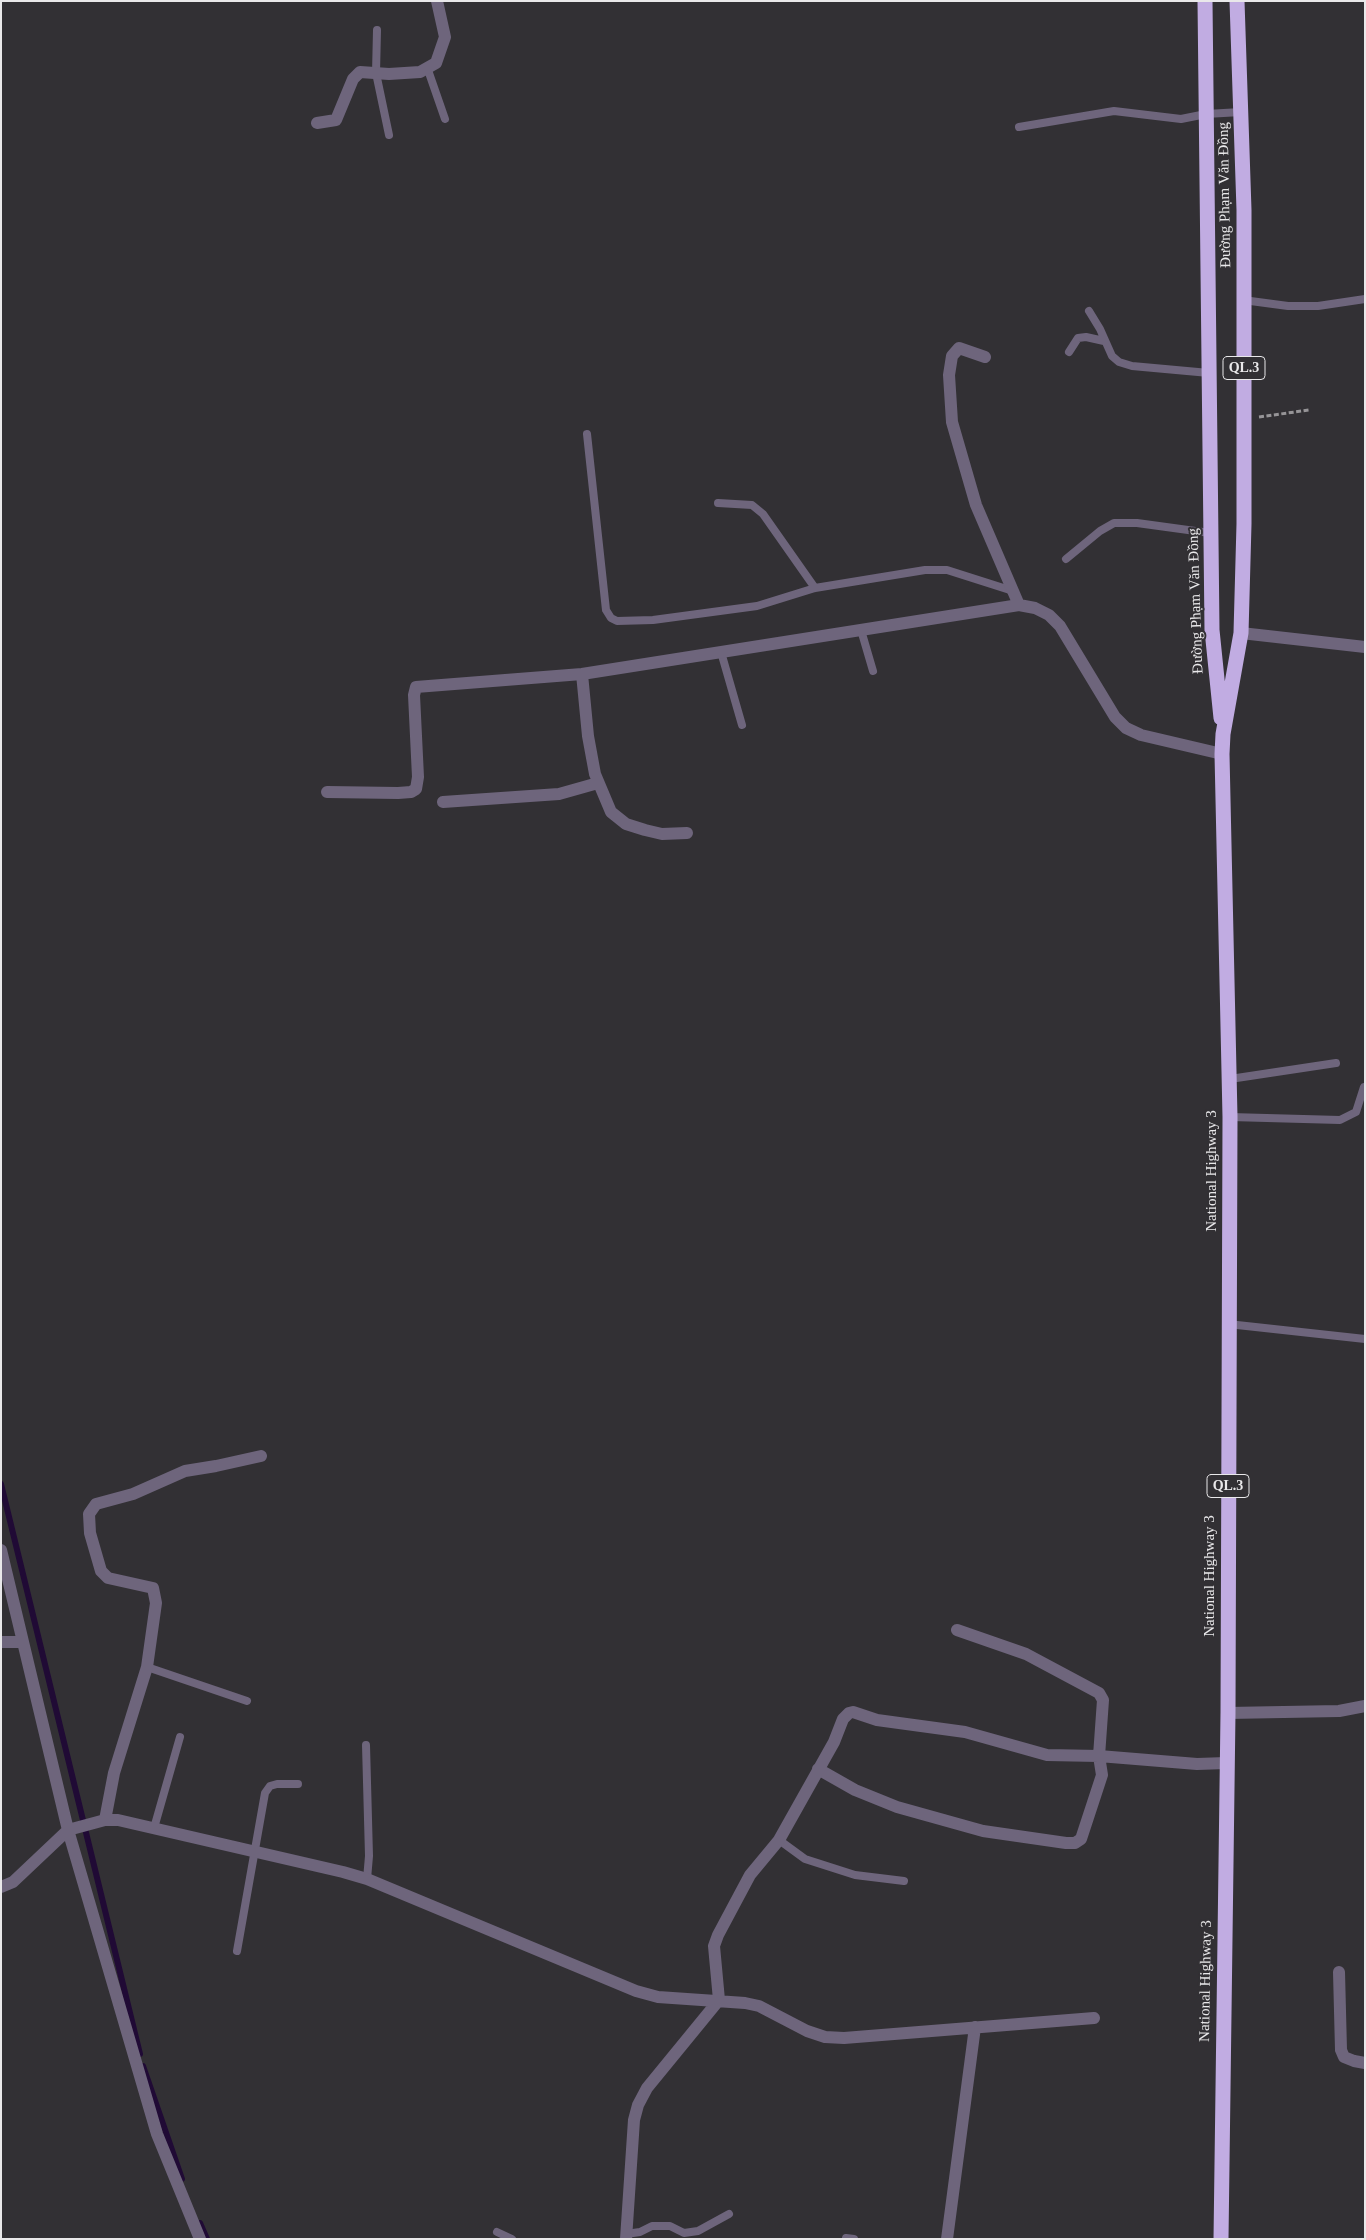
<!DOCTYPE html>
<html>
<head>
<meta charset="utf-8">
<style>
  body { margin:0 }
  #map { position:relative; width:1366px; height:2240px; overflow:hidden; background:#323034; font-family:"Times New Roman",serif }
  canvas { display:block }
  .frame { position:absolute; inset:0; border:2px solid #e9e8ea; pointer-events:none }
</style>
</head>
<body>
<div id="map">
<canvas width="1366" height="2240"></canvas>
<div class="frame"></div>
</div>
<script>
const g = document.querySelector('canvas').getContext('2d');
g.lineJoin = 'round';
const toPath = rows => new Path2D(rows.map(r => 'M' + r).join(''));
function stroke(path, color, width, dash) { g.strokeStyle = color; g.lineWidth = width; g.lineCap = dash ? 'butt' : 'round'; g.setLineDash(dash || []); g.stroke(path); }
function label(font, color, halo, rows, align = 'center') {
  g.font = font + ' "Times New Roman",serif'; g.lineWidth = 4; g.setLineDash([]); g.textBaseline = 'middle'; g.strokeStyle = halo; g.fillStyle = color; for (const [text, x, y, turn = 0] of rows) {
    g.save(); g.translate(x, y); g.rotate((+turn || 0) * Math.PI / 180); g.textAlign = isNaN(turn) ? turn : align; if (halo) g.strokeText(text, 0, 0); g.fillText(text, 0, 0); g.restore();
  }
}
stroke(toPath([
  [1,1484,140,2054],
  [143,2066,182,2179],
  [200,2223,207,2239]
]), '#200a35', 6);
stroke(toPath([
  [1259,417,1309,410]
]), '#969497', 3, [5, 2.5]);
stroke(toPath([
  [377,30,376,73,389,135],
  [428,70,445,119],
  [1019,127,1114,111,1181,119,1206,114,1241,112],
  [1243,300,1288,306,1318,306,1365,299],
  [1089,311,1100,329,1112,356,1119,362,1132,366,1209,373],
  [1069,352,1078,338,1086,337,1104,341],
  [587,434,606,610,611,618,617,621,653,620,757,606,815,588,925,570,947,570,1013,591],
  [718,503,752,505,763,514,815,588],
  [1066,559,1100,531,1114,523,1137,523,1210,533],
  [861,630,873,671],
  [721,652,742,725],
  [1230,1079,1336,1063],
  [1230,1117,1340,1120,1356,1112,1364,1087],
  [1228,1324,1365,1339],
  [147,1667,247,1701],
  [366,1745,369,1856,367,1879],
  [154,1828,180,1737],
  [779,1840,805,1859,855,1875,904,1881],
  [237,1951,265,1793,270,1786,277,1784,298,1784],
  [497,2232,512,2239],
  [626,2234,640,2232,652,2226,670,2226,684,2233,698,2231,729,2214],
  [846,2238,854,2239]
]), '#6e657c', 8);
stroke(toPath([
  [317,123,336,120,353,79,360,72,389,74,420,72,436,63,445,37,437,1],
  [985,357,959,348,952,356,949,375,952,422,976,505,1019,605],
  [1241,633,1365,647],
  [582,674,588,736,595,774,611,812,626,824,645,830,662,834,687,833],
  [327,792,398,793,411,792,416,789,418,777,414,695,416,687,582,674,1019,605,1035,608,1049,615,1060,626,1115,717,1126,728,1141,735,1222,754],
  [443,802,559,794,598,783],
  [1,1550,68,1830,157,2134,200,2239],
  [1,1642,23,1642],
  [1228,1713,1339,1711,1365,1706],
  [818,1769,855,1790,897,1807,983,1831,1066,1843,1075,1843,1081,1839,1102,1775,1099,1756,1103,1700,1099,1693,1026,1654,957,1630],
  [105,1820,114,1773,147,1667,156,1603,153,1588,108,1578,101,1571,90,1533,89,1514,96,1504,133,1494,185,1471,216,1466,261,1456],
  [1,1887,13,1882,68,1830,105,1820,118,1820,343,1872,367,1879,636,1991,658,1997,745,2003,759,2006,807,2031,825,2037,844,2038,1094,2018],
  [1339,1972,1341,2050,1344,2057,1354,2061,1365,2063],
  [626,2239,634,2120,638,2105,647,2088,719,2000,714,1946,718,1935,750,1875,779,1840,834,1742,843,1719,849,1713,853,1712,877,1720,965,1732,1047,1755,1099,1756,1197,1764,1226,1763],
  [947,2239,975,2027]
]), '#6e657c', 12);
stroke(toPath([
  [1205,1,1212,630,1221,718],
  [1221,2239,1228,1713,1230,1117,1222,754,1223,734,1241,633,1244,524,1244,210,1237,1]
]), '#c1ace2', 15);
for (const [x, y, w] of [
  [1244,368,42],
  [1228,1486,42]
]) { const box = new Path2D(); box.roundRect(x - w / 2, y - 11.5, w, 23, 4); g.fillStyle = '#323034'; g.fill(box); stroke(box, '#e9e8ea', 1); }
label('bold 14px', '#e9e8ea', null, [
  ["QL.3",1244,368],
  ["QL.3",1228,1486]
]);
label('15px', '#e9e8ea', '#323034', [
  ["Đường Phạm Văn Đồng",1225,195,-91],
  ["Đường Phạm Văn Đồng",1196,601,-92],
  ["National Highway 3",1212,1171,-90],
  ["National Highway 3",1210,1576,-90],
  ["National Highway 3",1206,1981,-89]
]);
</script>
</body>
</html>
